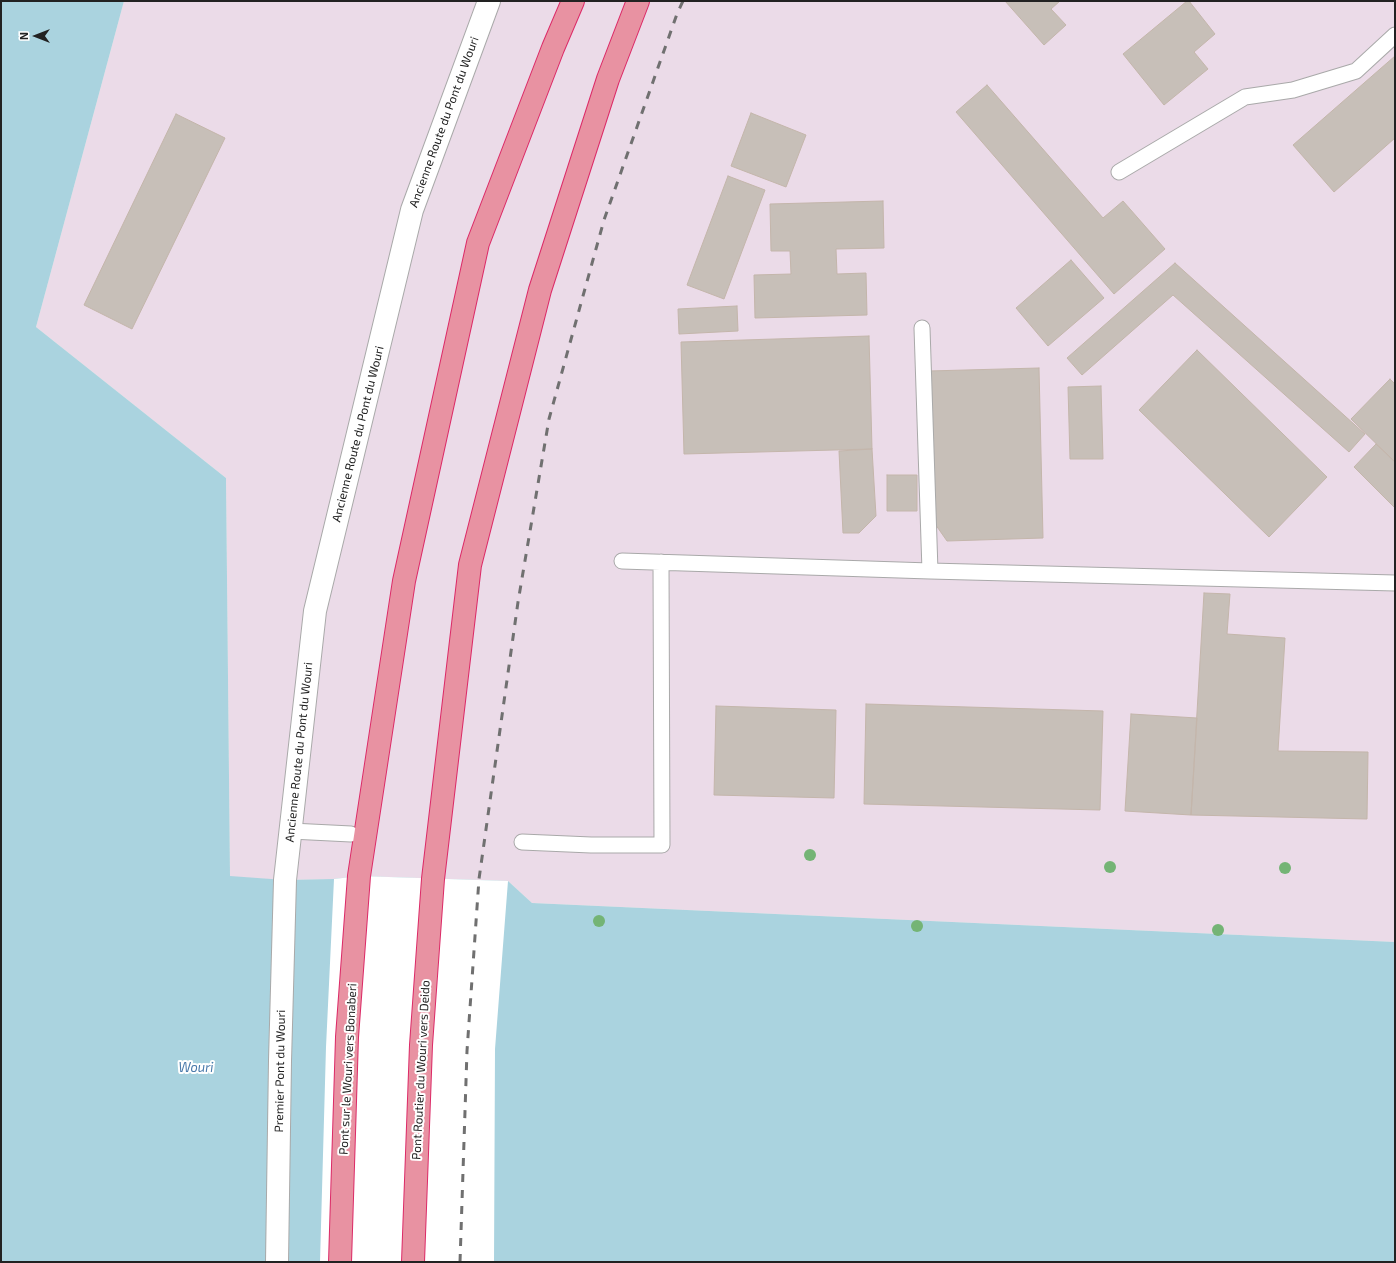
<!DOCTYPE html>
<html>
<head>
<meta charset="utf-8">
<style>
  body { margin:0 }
  #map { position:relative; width:1396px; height:1263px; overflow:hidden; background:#f2efe9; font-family:"Exo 2",sans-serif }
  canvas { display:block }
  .frame { position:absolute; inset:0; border:2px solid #222; pointer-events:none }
  .north { position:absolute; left:16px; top:16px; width:40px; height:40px; -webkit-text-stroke:3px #fff; paint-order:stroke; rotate:270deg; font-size:11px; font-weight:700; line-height:16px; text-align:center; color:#222 }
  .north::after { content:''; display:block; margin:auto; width:14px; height:18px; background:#222; clip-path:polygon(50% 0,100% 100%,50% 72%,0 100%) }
</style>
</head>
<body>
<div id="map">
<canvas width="1396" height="1263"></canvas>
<div class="frame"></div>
<div class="north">N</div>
</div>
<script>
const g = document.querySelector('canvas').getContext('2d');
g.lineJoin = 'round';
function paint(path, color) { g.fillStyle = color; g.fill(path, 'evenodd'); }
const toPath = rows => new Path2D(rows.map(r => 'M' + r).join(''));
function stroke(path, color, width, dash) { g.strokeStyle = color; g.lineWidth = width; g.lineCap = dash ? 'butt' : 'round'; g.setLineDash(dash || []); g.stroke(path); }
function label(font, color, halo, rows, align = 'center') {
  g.font = font + ' "Exo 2",sans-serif'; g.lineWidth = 4; g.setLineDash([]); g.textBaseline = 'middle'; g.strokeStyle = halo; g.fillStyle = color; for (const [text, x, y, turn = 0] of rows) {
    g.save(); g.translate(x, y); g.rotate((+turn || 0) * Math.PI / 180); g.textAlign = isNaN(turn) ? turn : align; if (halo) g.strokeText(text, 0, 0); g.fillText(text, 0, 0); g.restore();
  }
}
paint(toPath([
  [124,1,1395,1,1395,942,532,903,508,881,359,876,333,879,285,880,230,877,226,478,36,327]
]), '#ebdbe8');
paint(toPath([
  [1,1,124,1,36,327,226,478,230,876,285,880,333,879,359,876,508,881,532,903,1395,942,1395,1262,1,1262]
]), '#aad3df');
paint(toPath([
  [359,876,508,881,495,1049,494,1262,320,1262,326,1047,334,879]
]), '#fff');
const building = toPath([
  [1005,1,1060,1,1051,9,1066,25,1044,45,1005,1],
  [1187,1,1189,1,1215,34,1194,52,1208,69,1164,105,1123,54,1187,1],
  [1395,56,1395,138,1334,192,1293,145,1395,56],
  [987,85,1103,218,1123,201,1165,249,1114,294,956,112,987,85],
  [751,113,806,135,786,187,731,166,751,113],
  [176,114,225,138,132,329,84,305,176,114],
  [728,176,765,190,724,299,687,285,728,176],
  [883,201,884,248,836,249,837,274,866,273,867,315,755,318,754,275,791,274,790,251,771,251,770,204,883,201],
  [1071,260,1104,298,1048,346,1016,308,1071,260],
  [1175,263,1365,434,1349,452,1173,295,1082,375,1067,358,1175,263],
  [737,306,738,331,679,334,678,309,737,306],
  [869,336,872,449,684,454,681,342,869,336],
  [1197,350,1327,477,1269,537,1139,410,1197,350],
  [1039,368,1043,538,947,541,933,521,929,371,1039,368],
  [1390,379,1395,384,1395,462,1351,419,1390,379],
  [1101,386,1103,459,1070,459,1068,387,1101,386],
  [1376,444,1395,462,1395,508,1354,467,1376,444],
  [872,449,876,516,859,533,843,533,839,451,872,449],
  [887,475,917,475,917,511,887,511,887,475],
  [1204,593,1230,594,1227,634,1285,638,1278,751,1368,752,1367,819,1191,815,1204,593],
  [866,704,1103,711,1100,810,864,804,866,704],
  [716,706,836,710,834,798,714,795,716,706],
  [1131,714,1197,718,1191,815,1125,811,1131,714]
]);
paint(building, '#c7bfb8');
stroke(building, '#c4b6ab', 1);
const lane = toPath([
  [1119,172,1245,97,1293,90,1356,71,1395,35],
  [922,328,930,571],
  [622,561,930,571,1395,583],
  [291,831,351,834],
  [522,842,591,845,662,845,661,562]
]);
const street = toPath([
  [277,1262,280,1061,285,880,315,611,412,210,489,1]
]);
const highway = toPath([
  [340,1262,347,1037,359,876,404,581,478,243,553,48,573,1],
  [413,1262,421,1045,433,879,470,565,540,290,608,79,638,1]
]);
stroke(lane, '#a9a9a9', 17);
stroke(street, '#a9a9a9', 24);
stroke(highway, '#dc2a67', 24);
stroke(lane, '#fff', 15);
stroke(street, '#fff', 22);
stroke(highway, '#e892a2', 22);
stroke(toPath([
  [460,1262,467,1051,479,879,518,602,549,419,604,220,677,14,683,1]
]), '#707070', 3, [8, 8]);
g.fillStyle = '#74b475';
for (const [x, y] of [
  [810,855],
  [1110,867],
  [1285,868],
  [599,921],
  [917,926],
  [1218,930]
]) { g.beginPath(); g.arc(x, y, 6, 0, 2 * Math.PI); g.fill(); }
label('12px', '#222', '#fff', [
  ["Ancienne Route du Pont du Wouri",444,122,-70],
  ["Ancienne Route du Pont du Wouri",358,434,-76],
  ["Ancienne Route du Pont du Wouri",299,752,-84],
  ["Pont sur le Wouri vers Bonaberi",348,1069,-87],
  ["Pont Routier du Wouri vers Deido",421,1070,-87],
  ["Premier Pont du Wouri",280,1071,-89]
]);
label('italic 13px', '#4a7aab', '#fff', [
  ["Wouri",196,1068]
]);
</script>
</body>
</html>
